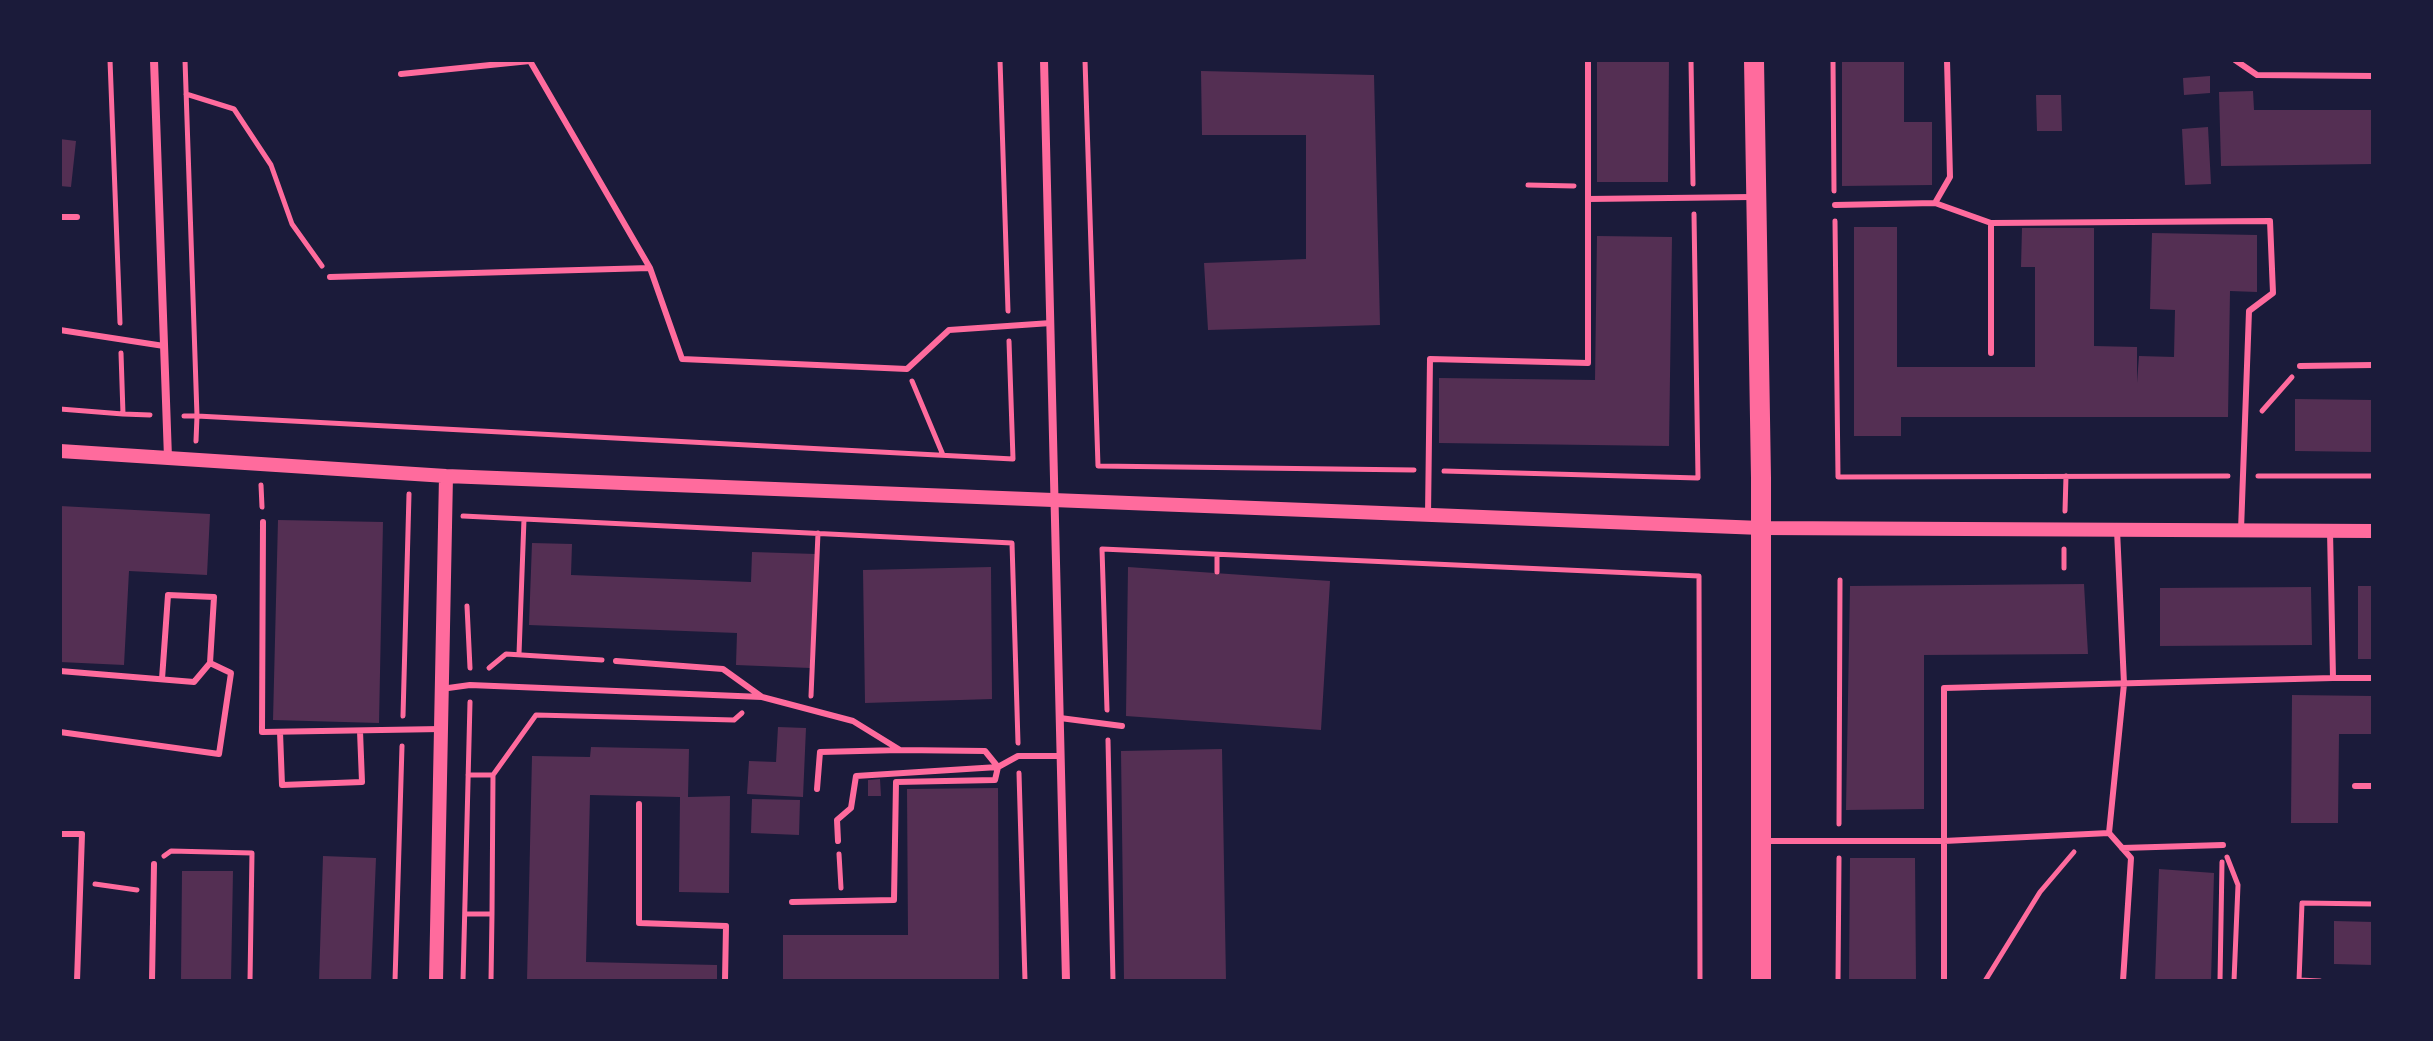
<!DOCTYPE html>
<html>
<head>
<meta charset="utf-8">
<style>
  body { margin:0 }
  #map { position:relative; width:2433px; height:1041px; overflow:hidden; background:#1b1b3a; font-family:Lato,sans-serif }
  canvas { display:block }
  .frame { position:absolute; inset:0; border:62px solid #1b1b3a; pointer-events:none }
</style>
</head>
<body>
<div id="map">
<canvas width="2433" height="1041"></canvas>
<div class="frame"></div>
</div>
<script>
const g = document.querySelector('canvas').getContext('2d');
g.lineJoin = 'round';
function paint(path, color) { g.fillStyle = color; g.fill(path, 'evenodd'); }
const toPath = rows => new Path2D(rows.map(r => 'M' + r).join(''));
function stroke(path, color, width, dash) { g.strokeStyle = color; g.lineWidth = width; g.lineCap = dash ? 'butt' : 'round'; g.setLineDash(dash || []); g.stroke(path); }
paint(toPath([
  [1597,60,1669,60,1668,182,1597,182],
  [1842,60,1904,60,1904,122,1932,122,1932,185,1842,186],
  [1201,71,1374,75,1380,325,1208,330,1204,263,1306,259,1306,135,1202,135],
  [2210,76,2210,93,2184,95,2183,78],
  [2253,91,2254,110,2373,110,2373,164,2221,166,2219,92],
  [2036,95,2061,95,2062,131,2037,131],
  [2208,127,2211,184,2185,185,2182,129],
  [60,139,76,141,71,187,60,186],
  [1854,227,1897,227,1897,367,2035,367,2035,267,2021,267,2022,228,2094,228,2094,346,2137,347,2137,383,2139,356,2174,357,2175,310,2150,309,2152,233,2257,235,2257,292,2230,291,2228,417,1901,417,1901,436,1854,436],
  [1597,236,1672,237,1669,446,1439,443,1439,378,1595,380],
  [2295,399,2373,400,2373,452,2295,451],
  [60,506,210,514,207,575,129,571,124,665,60,662],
  [278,520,383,522,379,723,273,720],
  [532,543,572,544,571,575,751,582,752,552,816,554,810,668,736,665,737,633,529,625],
  [991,567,992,699,865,703,863,570],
  [1128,567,1330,581,1321,730,1126,716],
  [2084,584,2088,654,1924,655,1924,809,1846,810,1850,586],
  [2358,586,2373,586,2373,659,2358,659],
  [2311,587,2312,645,2160,646,2160,588],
  [2292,695,2373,696,2373,734,2339,734,2338,823,2291,823],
  [778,727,806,728,803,797,747,794,749,761,776,762],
  [591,747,689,749,688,797,730,796,729,893,679,892,680,797,590,795,586,962,717,965,717,981,527,981,532,756,590,757],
  [1222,749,1226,981,1124,981,1121,751],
  [880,779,881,796,868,796,868,780],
  [998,788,999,981,783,981,783,935,908,935,907,789],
  [752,799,800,800,799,835,751,833],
  [323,856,376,858,371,981,319,981],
  [1850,858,1915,858,1916,981,1849,981],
  [2159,869,2214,873,2211,981,2155,981],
  [182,871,233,871,231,981,181,981],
  [2334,921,2373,922,2373,965,2334,964]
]), '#542f53');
stroke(toPath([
  [110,60,120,323],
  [185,60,197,416,1013,459,1009,341],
  [1000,60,1008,311],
  [1085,60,1098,466,1414,470],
  [1691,60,1693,184],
  [1833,60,1834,191],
  [186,94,234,109,271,165,292,224,322,266],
  [1528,185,1574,186],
  [1835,221,1838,477,2228,476],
  [912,381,943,455],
  [60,409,123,414,121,353],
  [2262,411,2292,377],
  [123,414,150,415],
  [184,416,197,416,196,441],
  [1444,471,1698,478,1694,214],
  [2258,476,2373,476],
  [261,485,262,507],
  [2065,511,2066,476],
  [463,516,1012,543,1018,743],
  [1217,555,1217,572],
  [2064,568,2064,549],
  [467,606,470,668],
  [519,654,524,519],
  [489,668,506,654,602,660],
  [811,696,818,533],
  [1107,710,1102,549,1699,576,1700,981],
  [403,716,409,494],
  [1108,740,1113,981],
  [1019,773,1025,981],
  [468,775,493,775,492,914],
  [493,775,536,715,734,720,742,713],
  [1839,824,1840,580],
  [839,854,841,888],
  [164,856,171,851,252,853,250,981],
  [2227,857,2238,885,2234,981],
  [95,884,137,890],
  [465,914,492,914,491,981],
  [2299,980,2320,981],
  [395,981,402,746],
  [463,981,470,702],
  [1838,981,1839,858],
  [1985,981,2040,892,2074,852],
  [2220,981,2222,862],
  [2299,981,2302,903,2373,904]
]), '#ff6b9d', 5);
stroke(toPath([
  [2235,60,2257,75,2373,76],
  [401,74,530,61,650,268],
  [1588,199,1751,197],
  [1935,203,1991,223],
  [1835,205,1935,203,1950,177,1947,60],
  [60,217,77,217],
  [330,277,650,268,682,359,907,369,949,330,1051,323],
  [60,330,164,346],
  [1991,353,1991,223,2270,221,2273,293,2249,311,2241,530],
  [2300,366,2373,365],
  [1428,515,1430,359,1588,363,1588,60],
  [263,522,262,732,441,729],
  [2117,530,2124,684,2109,833,2131,858,2123,981],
  [616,661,723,669,762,697],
  [60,671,194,682,210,663,214,597,168,595,162,679],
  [2333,678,2373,678],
  [441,689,470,685,762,697,853,721,900,750,985,751,998,767],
  [1060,718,1122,726],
  [60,732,219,754,231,673,210,663],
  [280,732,282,785,362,782,360,731],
  [2355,786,2373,786],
  [817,789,820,752,900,750],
  [639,804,639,923,726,926,725,981],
  [60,834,82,834,77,981],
  [838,841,837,820,851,808,856,776,998,767,1018,756,1061,756],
  [1765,841,1944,841,2109,833],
  [2122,848,2223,845],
  [792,902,894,900,896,782,995,780,998,767],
  [152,981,154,864],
  [1944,981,1944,688,2333,678,2330,531]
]), '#ff6b9d', 6);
stroke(toPath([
  [154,60,168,458],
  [1044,60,1066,981]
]), '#ff6b9d', 8);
stroke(toPath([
  [60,451,446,476,1761,528,2373,531],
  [436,981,446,476]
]), '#ff6b9d', 14);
stroke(toPath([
  [1754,60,1761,478,1761,981]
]), '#ff6b9d', 20);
</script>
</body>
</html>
